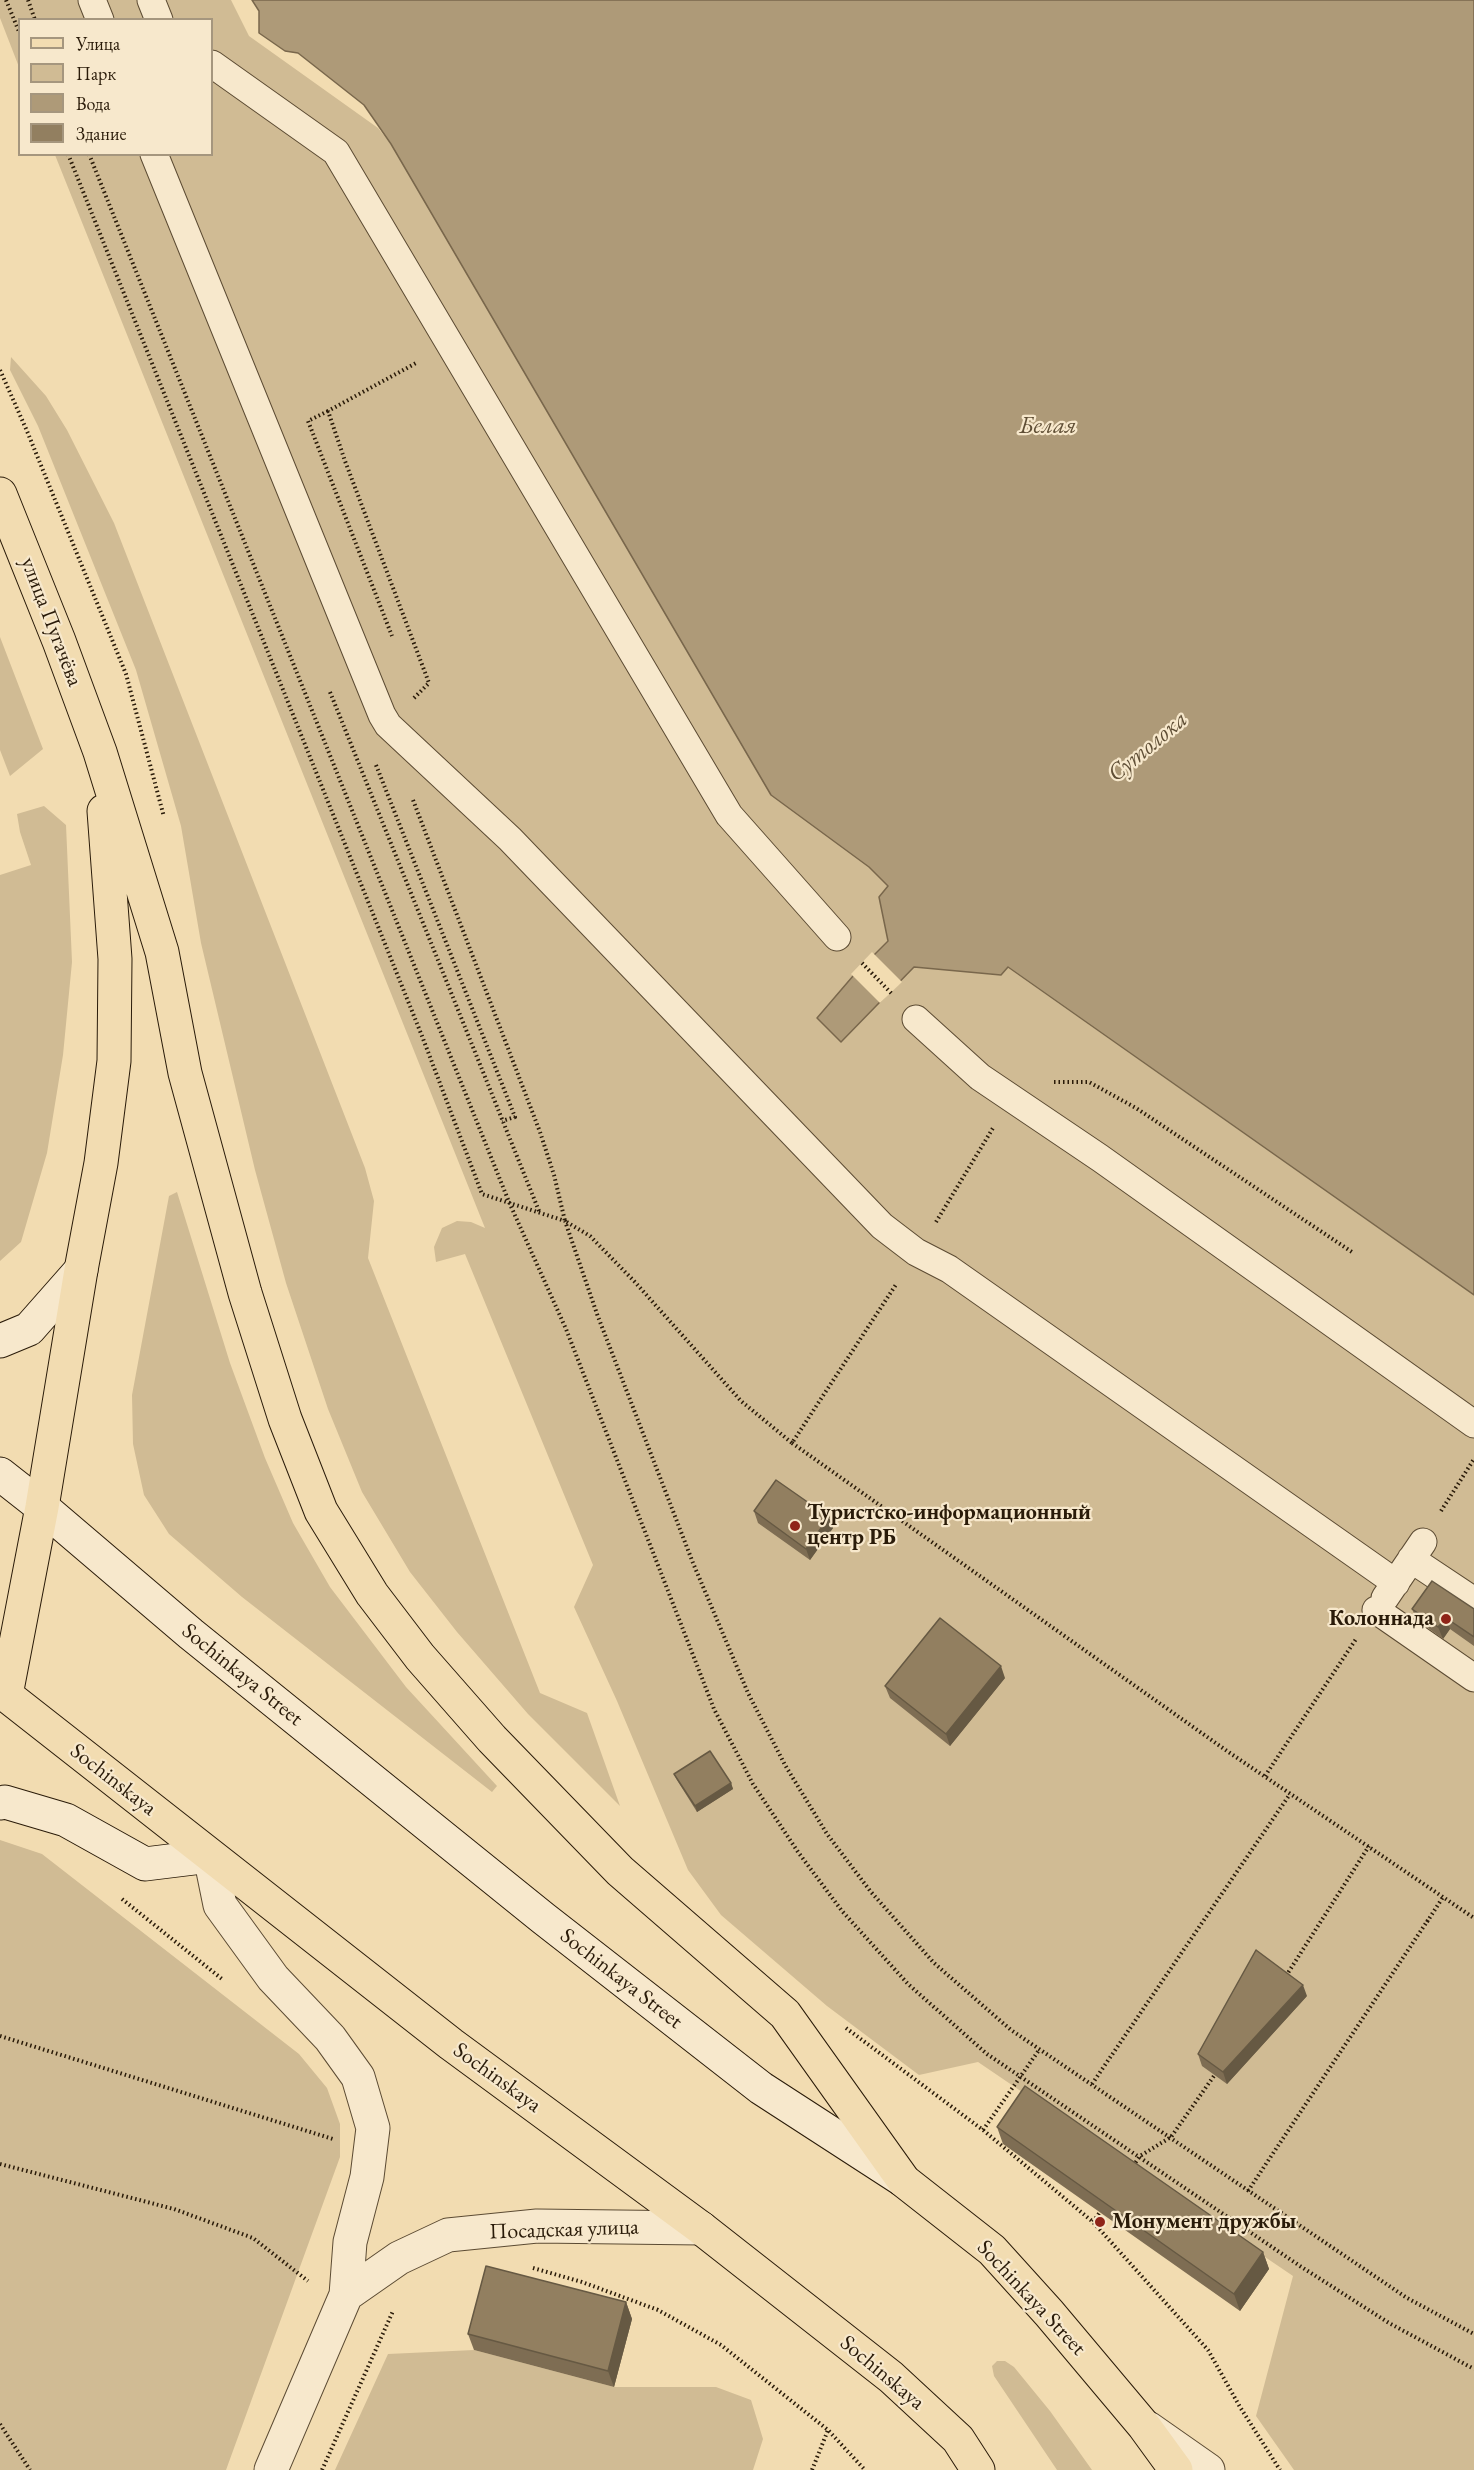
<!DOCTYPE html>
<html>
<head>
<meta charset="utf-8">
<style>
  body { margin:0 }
  #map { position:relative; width:1474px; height:2470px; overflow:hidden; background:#f2dcb1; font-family:"EB Garamond",serif }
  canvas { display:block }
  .legend { position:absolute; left:18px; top:18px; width:195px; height:138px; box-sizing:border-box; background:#f7e8cc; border:2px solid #a5967e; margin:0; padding:8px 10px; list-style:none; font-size:18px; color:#2a1b09 }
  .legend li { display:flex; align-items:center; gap:12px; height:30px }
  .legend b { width:30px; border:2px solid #a5967e }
</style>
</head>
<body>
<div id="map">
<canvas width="1474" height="2470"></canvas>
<ul class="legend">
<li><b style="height:8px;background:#f2dcb1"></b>Улица</li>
<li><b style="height:16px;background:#d0bb94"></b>Парк</li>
<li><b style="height:16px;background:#ae9a78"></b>Вода</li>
<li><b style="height:16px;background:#927f60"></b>Здание</li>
</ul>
</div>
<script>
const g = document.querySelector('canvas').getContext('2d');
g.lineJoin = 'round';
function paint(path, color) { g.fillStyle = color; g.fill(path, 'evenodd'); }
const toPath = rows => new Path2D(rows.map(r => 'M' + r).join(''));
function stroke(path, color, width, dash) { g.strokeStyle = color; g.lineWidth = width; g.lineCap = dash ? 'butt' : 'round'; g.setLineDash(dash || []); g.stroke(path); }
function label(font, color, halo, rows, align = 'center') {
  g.font = font + ' "EB Garamond",serif'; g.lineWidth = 4.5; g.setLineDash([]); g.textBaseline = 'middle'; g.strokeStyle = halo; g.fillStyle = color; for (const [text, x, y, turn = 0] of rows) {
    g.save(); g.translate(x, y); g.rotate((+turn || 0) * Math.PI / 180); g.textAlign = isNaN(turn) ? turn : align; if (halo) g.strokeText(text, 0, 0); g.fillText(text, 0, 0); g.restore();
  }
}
paint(toPath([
  [0,0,231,0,249,36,378,128,391,144,582,469,869,867,888,886,879,897,888,940,853,976,818,1018,841,1041,914,967,1001,975,1007,967,1474,1295,1474,2470,1294,2470,1256,2416,1293,2276,978,2062,919,2075,827,2006,721,1915,688,1870,617,1701,574,1607,593,1565,465,1254,436,1262,434,1247,442,1228,457,1221,471,1222,485,1228,55,155,212,154,212,20,20,20,19,67,0,18],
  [11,357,46,396,67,430,114,523,365,1168,374,1201,368,1258,540,1693,587,1713,620,1806,528,1714,457,1632,410,1572,362,1492,328,1409,286,1283,255,1170,201,943,181,826,136,670,38,426,10,370],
  [0,637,43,749,10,776,0,750],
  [44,806,66,825,72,962,63,1055,47,1153,21,1242,0,1261,0,875,31,865,20,832,17,814],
  [177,1192,230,1363,265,1458,293,1523,330,1587,406,1687,497,1786,492,1792,242,1597,169,1534,144,1495,133,1444,132,1395,169,1196],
  [0,1840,42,1854,299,2054,327,2088,340,2124,340,2157,226,2470,0,2470],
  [474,2350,614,2387,716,2387,751,2400,763,2439,753,2470,335,2470,388,2354],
  [997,2361,1005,2361,1014,2367,1050,2411,1092,2470,1057,2470,994,2376,992,2366]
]), '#d0bb94');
const water = toPath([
  [252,0,1474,0,1474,1295,1008,967,1001,975,914,967,841,1042,817,1018,853,976,888,941,879,897,888,886,869,867,771,795,391,144,364,105,298,53,285,51,259,33,259,11,252,0]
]);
paint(water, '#ae9a78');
stroke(water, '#79674c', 1.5);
paint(toPath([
  [872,952,902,982,880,1003,851,974]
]), '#f2dcb1');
const pedestrian = toPath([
  [92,0,100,20],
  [151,0,159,20],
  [212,64,336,152,729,815,837,937],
  [154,154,382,715,388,725,510,839,882,1226,916,1252,949,1269,1396,1583],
  [916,1019,980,1077,1100,1158,1474,1424],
  [1411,1559,1474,1601],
  [1385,1598,1423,1542],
  [1376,1610,1474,1678]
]);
const minor = toPath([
  [210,1856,220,1905,273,1978,330,2038,358,2077,373,2128,367,2177,350,2242,346,2295],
  [271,2470,346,2295,399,2258,448,2235,537,2226,701,2228]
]);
const tertiary = toPath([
  [1148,2428,1208,2470]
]);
const secondary = toPath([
  [0,1341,29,1329,81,1270],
  [0,1474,42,1507,191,1634,543,1918,761,2088,903,2180],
  [0,1803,5,1802,66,1820,145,1864,210,1856]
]);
const primary = toPath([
  [0,494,59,641,100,752,162,952,185,1073,245,1293,285,1419,321,1511,372,1594,420,1657,492,1739,620,1871,785,2014,904,2181,992,2250,1049,2313,1144,2426,1176,2470],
  [104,811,115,959,114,1061,101,1163,81,1270,42,1507,6,1695,451,2044,701,2228,891,2377,958,2439,978,2470]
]);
stroke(pedestrian, '#5c4b33', 29);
stroke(minor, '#5c4b33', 35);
stroke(tertiary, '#5c4b33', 35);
stroke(secondary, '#2a1b09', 35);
stroke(primary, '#2a1b09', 35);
stroke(toPath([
  [6,0,20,34],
  [28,0,35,20],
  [68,154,422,1036,482,1194,565,1221,597,1314,693,1563,748,1693,785,1765,827,1834,871,1892,934,1963,1011,2030,1407,2298,1474,2334],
  [89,154,509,1202,566,1329,714,1709,753,1784,798,1852,842,1911,908,1984,987,2054,1300,2266,1389,2323,1474,2369],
  [0,370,27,431,126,674,164,817],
  [328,411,308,421,392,636],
  [330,692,539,1211],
  [414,698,429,683,345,461,328,411,418,362],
  [376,765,515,1117,502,1121],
  [413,800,540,1132,554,1175,565,1221,590,1236,634,1281,741,1401,792,1443,897,1283],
  [862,963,892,994],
  [1054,1082,1089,1082,1136,1108,1352,1252],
  [936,1222,993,1128],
  [792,1443,1227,1751,1474,1918],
  [1441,1511,1474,1459],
  [1265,1776,1356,1639],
  [122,1899,222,1979],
  [1427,1922,1443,1897],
  [1286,1976,1369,1846],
  [846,2028,983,2130,1093,2222,1208,2350,1240,2407,1280,2470],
  [0,2036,333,2139],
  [1092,2084,1290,1794],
  [983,2130,1039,2050],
  [0,2164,174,2209,253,2238,308,2281],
  [1133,2166,1140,2156,1171,2137,1216,2073],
  [1248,2191,1428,1920],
  [1093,2222,1102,2209],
  [533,2268,582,2282,658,2310,721,2345,828,2430,865,2470],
  [0,2424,30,2470],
  [322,2470,393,2311],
  [812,2470,828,2430]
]), '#2a1b09', 4, [1.5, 3]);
stroke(pedestrian, '#f7e8cc', 27);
stroke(minor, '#f7e8cc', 33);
stroke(tertiary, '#f7e8cc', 33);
stroke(secondary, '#f7e8cc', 33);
stroke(primary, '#f2dcb1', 33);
paint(toPath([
  [754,1511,833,1528,810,1560,758,1523],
  [1412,1609,1474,1609,1474,1646,1450,1629,1443,1639,1417,1620],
  [1005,1678,950,1746,890,1698,885,1686],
  [674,1774,731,1783,733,1789,697,1812,677,1780],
  [1307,1996,1227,2084,1202,2066,1198,2054],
  [997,2127,1263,2252,1269,2269,1240,2311,1003,2144],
  [626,2302,632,2319,614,2387,474,2350,468,2334]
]), '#7e6d53');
paint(toPath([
  [829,1517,833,1528,810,1560,806,1549],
  [1446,1618,1450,1629,1443,1639,1438,1627],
  [1001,1666,1005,1678,950,1746,946,1734],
  [731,1783,733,1789,697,1812,695,1806],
  [1303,1985,1307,1996,1227,2084,1223,2072],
  [1263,2252,1269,2269,1240,2311,1234,2294],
  [626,2302,632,2319,614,2387,608,2371]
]), '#665943');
const building = toPath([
  [776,1480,829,1517,806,1549,754,1511,776,1480],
  [1432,1581,1474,1609,1474,1637,1446,1618,1438,1627,1412,1609,1432,1581],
  [940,1618,1001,1666,946,1734,885,1686,940,1618],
  [710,1751,731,1783,695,1806,674,1774,710,1751],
  [1256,1950,1303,1985,1223,2072,1198,2054,1256,1950],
  [1025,2086,1263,2252,1234,2294,997,2127,1025,2086],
  [486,2266,626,2302,608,2371,468,2334,486,2266]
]);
paint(building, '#927f60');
stroke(building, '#665943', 1.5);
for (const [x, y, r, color] of [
  [795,1526,6,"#8f2418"],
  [1446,1619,6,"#8f2418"],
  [1100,2222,6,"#8f2418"]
]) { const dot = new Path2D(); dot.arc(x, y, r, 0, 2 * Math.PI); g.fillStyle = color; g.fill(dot); stroke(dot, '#f7e8cc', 2); }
label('22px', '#2a1b09', '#f7e8cc', [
  ["улица Пугачёва",51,622,69],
  ["Sochinkaya Street",242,1675,39],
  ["Sochinskaya",113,1780,38],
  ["Sochinkaya Street",621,1979,38],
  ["Sochinskaya",497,2078,36],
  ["Посадская улица",564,2230,-2],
  ["Sochinkaya Street",1031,2298,47],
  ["Sochinskaya",882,2373,40]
]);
label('bold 22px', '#2a1b09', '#f7e8cc', [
  ["Туристско-информационный",807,1513],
  ["центр РБ",807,1538],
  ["Колоннада",1434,1619,"right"],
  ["Монумент дружбы",1112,2222]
], 'left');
label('italic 24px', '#5f4e35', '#f7e8cc', [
  ["Белая",1048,426],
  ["Сутолока",1148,747,-40]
]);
</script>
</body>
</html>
